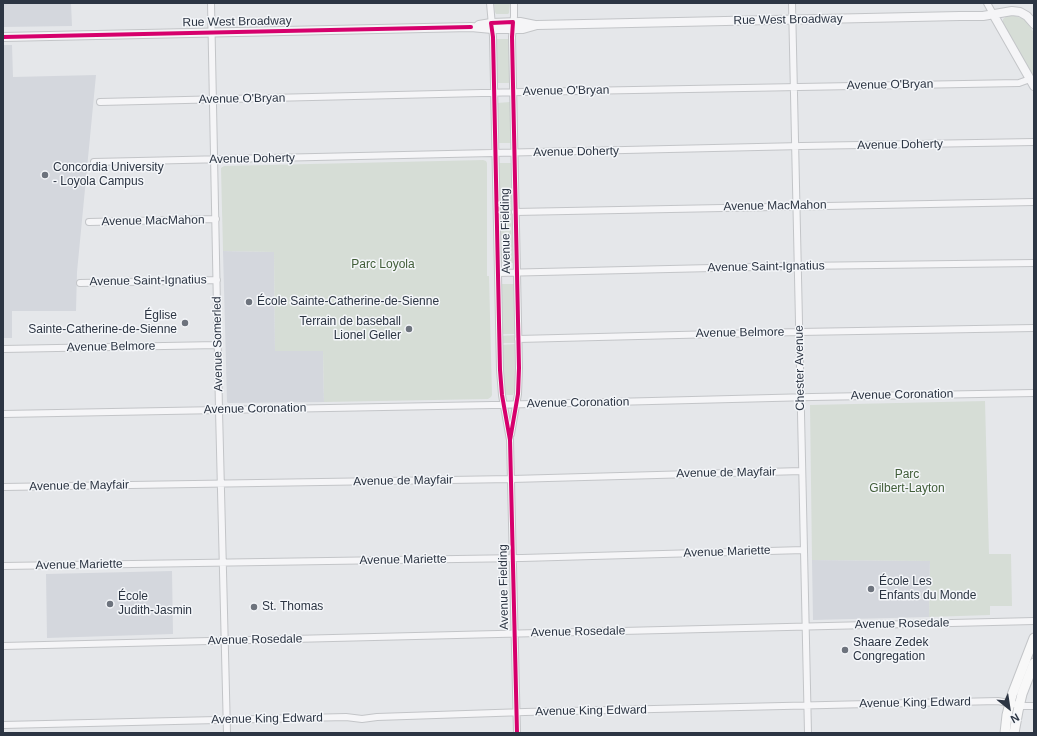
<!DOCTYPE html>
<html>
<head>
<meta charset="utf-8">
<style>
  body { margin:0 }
  #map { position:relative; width:1037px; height:736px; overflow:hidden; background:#e5e7ea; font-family:Helvetica,sans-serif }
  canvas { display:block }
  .frame { position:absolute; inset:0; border:4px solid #2c3543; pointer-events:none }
  .north { position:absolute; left:989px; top:688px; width:40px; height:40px; -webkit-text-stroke:3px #f4f6f9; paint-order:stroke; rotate:150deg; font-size:11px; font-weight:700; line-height:16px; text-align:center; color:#2c3543 }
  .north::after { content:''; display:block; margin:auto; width:14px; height:18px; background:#2c3543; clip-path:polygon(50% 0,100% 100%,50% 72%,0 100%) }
</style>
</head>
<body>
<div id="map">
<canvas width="1037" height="736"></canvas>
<div class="frame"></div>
<div class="north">N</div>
</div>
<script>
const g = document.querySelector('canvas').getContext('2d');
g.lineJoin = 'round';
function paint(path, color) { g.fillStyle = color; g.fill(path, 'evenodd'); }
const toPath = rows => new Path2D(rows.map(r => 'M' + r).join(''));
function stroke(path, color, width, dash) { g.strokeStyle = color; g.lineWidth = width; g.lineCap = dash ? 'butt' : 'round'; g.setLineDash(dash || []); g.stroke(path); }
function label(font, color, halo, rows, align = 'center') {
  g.font = font + ' Helvetica,sans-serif'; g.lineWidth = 3; g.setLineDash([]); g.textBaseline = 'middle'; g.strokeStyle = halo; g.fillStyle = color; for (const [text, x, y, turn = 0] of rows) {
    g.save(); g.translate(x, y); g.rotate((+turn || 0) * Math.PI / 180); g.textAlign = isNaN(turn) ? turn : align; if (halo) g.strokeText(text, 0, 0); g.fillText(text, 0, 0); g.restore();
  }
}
paint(toPath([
  [3,3,71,3,72,26,3,27],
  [3,45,12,45,13,77,96,75,77,272,76,311,12,311,12,338,3,338],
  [223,251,274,252,275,351,323,351,324,402,228,403,227,402],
  [812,560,930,561,929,617,813,620],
  [172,571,173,634,47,638,46,574]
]), '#d4d7dd');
paint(toPath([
  [494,3,510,3,509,13,508,14,496,14,495,12],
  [1007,16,1015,16,1024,19,1027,22,1034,33,1034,77,1003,25,1003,19],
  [496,39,509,39,511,81,510,83,497,83,496,82],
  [510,102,512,141,511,143,498,143,497,103],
  [483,160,486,161,487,163,487,276,489,276,492,395,491,397,488,399,324,402,323,351,275,351,274,252,223,251,221,168,224,166],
  [498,163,512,163,514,263,500,263],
  [501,284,514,284,515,285,516,334,501,334],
  [516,335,516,343,501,343,501,336],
  [516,344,516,372,514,393,513,395,506,395,504,390,501,345],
  [985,401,989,554,1011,554,1012,606,990,606,990,615,929,617,930,561,812,560,810,405]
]), '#d6ddd6');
const minor = toPath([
  [211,3,219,410,227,733],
  [490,3,493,37,500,370,502,395,510,440,517,733],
  [792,3,808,733],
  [987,3,993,14],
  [100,102,524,92,1019,83,1030,79],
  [94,162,802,146,1034,142],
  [515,212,1034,202],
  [89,222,216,219],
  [498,273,798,266,1034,263],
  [80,283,217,280],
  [518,339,799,332,1034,328],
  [3,349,218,345],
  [3,414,492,405,812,397,1034,393],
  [511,434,518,394,519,368,512,37,514,16,514,3],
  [3,487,512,479,802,471],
  [3,566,522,558,804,550],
  [3,646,1034,621],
  [3,725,346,717,362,719,377,717,525,712,998,701,1024,706,1034,706]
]);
const tertiary = toPath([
  [993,14,1034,86],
  [479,25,491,23,520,22,535,25],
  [3,37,471,27,492,29,523,29,537,25,960,16,983,16,1012,11,1020,12,1027,16,1034,24]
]);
const secondary = toPath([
  [1005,733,1007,715,1012,695,1034,638],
  [1014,733,1018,711,1022,694,1034,663]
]);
stroke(minor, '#c3c5c8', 8);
stroke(tertiary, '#c3c5c8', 10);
stroke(secondary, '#c3c5c8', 11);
stroke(minor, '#f5f5f7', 6);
stroke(tertiary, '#f5f5f7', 8);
stroke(secondary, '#f8f8f8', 9);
stroke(toPath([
  [3,37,471,27],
  [510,440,518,394,519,368,512,37,513,22,491,23,493,37,500,370,502,395,510,440,517,733]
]), '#d6006c', 4);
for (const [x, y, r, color] of [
  [45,175,4,"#6d737d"],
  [249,302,4,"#6d737d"],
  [185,323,4,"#6d737d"],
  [409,329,4,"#6d737d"],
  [871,589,4,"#6d737d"],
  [110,604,4,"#6d737d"],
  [254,607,4,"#6d737d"],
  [845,650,4,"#6d737d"]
]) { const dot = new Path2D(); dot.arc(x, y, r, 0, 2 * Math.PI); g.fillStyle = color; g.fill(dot); stroke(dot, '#f4f6f9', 1.5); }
label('12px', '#2c3543', '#f4f6f9', [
  ["Rue West Broadway",788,20,-1],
  ["Rue West Broadway",237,22,-1],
  ["Avenue O'Bryan",890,85,-1],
  ["Avenue O'Bryan",566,91,-1],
  ["Avenue O'Bryan",242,99,-1],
  ["Avenue Doherty",900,145,-1],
  ["Avenue Doherty",576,152,-1],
  ["Avenue Doherty",252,159,-1],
  ["Avenue MacMahon",775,206,-1],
  ["Avenue MacMahon",153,221,-1],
  ["Avenue Fielding",506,231,-91],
  ["Avenue Saint-Ignatius",766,267,-1],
  ["Avenue Saint-Ignatius",148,281,-1],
  ["Avenue Belmore",740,333,-1],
  ["Avenue Somerled",218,344,-91],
  ["Avenue Belmore",111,347,-1],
  ["Chester Avenue",800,368,-91],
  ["Avenue Coronation",902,395,-1],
  ["Avenue Coronation",578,403,-1],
  ["Avenue Coronation",255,409,-1],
  ["Avenue de Mayfair",726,473,-1],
  ["Avenue de Mayfair",403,481,-1],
  ["Avenue de Mayfair",79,486,-1],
  ["Avenue Mariette",727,552,-2],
  ["Avenue Mariette",403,560,-1],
  ["Avenue Mariette",79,565,-1],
  ["Avenue Fielding",504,587,-91],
  ["Avenue Rosedale",902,624,-1],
  ["Avenue Rosedale",578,632,-1],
  ["Avenue Rosedale",255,640,-1],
  ["Avenue King Edward",915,703,-1],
  ["Avenue King Edward",591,711,-1],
  ["Avenue King Edward",267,719,-1]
]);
label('12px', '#2c3543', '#f4f6f9', [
  ["Concordia University",53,168],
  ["- Loyola Campus",53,182],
  ["École Sainte-Catherine-de-Sienne",257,302],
  ["Église",177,316,"right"],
  ["Sainte-Catherine-de-Sienne",177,330,"right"],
  ["Terrain de baseball",401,322,"right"],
  ["Lionel Geller",401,336,"right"],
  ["École Les",879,582],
  ["Enfants du Monde",879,596],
  ["École",118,597],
  ["Judith-Jasmin",118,611],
  ["St. Thomas",262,607],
  ["Shaare Zedek",853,643],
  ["Congregation",853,657]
], 'left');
label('12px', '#425e3a', '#f4f6f9', [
  ["Parc Loyola",383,265],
  ["Parc",907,475],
  ["Gilbert-Layton",907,489]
]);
</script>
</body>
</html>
